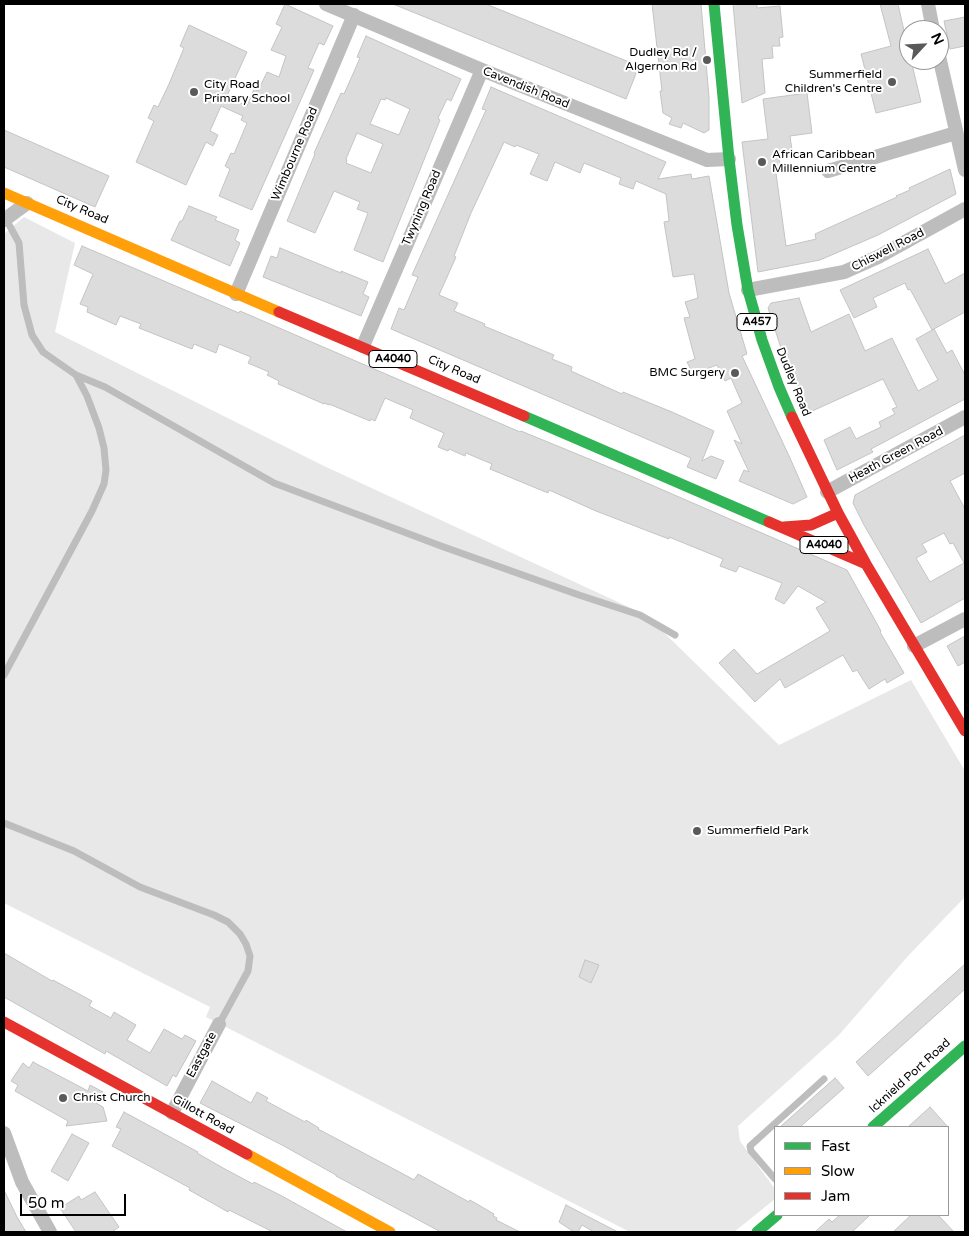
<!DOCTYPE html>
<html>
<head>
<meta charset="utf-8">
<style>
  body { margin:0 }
  #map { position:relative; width:969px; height:1236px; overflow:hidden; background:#fff; font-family:"Varela Round",sans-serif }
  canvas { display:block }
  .frame { position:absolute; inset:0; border:5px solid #000; pointer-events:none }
  .legend { position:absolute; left:774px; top:1126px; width:175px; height:90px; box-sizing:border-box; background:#fff; border:1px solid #999; margin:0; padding:6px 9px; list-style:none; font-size:15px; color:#000 }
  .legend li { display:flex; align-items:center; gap:10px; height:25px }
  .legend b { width:25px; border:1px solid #999 }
  .north { position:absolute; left:899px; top:20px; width:50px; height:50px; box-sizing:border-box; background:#fff; border:1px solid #999; border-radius:50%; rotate:65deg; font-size:14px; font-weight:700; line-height:20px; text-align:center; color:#000 }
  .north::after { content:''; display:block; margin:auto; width:18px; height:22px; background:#595959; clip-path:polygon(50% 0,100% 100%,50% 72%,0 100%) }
  .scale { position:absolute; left:20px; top:1194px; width:106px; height:22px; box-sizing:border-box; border:2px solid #000; border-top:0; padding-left:6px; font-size:15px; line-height:18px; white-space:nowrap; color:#000; -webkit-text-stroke:4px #fff; paint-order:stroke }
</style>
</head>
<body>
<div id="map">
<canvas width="969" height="1236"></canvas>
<div class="frame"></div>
<ul class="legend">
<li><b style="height:6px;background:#30b455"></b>Fast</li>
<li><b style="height:6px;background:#ff9f0a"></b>Slow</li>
<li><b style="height:6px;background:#e5322d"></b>Jam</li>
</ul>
<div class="north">N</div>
<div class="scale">50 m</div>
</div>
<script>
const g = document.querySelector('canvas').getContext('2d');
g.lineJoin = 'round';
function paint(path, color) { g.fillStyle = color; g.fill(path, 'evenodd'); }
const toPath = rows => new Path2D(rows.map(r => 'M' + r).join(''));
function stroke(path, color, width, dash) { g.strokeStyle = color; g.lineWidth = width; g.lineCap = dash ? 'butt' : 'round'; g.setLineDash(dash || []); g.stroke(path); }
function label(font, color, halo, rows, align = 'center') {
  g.font = font + ' "Varela Round",sans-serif'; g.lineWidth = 4; g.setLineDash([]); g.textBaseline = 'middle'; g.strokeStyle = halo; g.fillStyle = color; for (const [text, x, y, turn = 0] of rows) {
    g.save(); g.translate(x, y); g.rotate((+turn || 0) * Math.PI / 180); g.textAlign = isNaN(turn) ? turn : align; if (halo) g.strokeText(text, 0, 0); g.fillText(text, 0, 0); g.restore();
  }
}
paint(toPath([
  [24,217,75,243,55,332,324,466,646,615,779,745,911,680,965,771,965,897,908,956,838,1036,738,1126,740,1141,775,1189,775,1199,734,1232,630,1232,206,1017,210,1007,4,903,4,234]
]), '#e8e8e8');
const building = toPath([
  [285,4,333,26,324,45,319,43,308,68,314,70,252,210,219,196,230,169,225,166,231,153,234,154,247,123,241,120,243,116,221,106,210,131,218,135,213,146,206,142,186,185,136,162,154,121,148,118,154,105,158,107,169,84,184,48,180,46,189,25,247,52,227,96,247,106,254,89,258,91,267,72,279,77,286,56,271,50,282,27,276,24,285,4],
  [393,4,486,4,639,66,626,99,393,4],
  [652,4,701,4,709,97,709,130,704,133,683,123,681,128,669,124,672,118,663,113,660,91,662,91,652,4],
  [733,4,757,4,757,8,780,6,783,37,779,38,780,46,772,46,773,58,762,59,765,93,742,103,733,4],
  [880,4,898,4,909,53,909,60,911,60,921,102,876,113,861,54,891,46,880,4],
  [965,17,965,46,950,49,944,21,965,17],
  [366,36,461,79,451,101,447,99,438,118,440,120,383,262,354,250,368,213,357,209,360,202,334,191,315,233,287,221,315,154,314,153,341,93,344,94,360,58,357,57,366,36],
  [386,98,410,109,399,135,370,124,381,99,385,100,386,98],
  [357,133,383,144,371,173,346,163,347,160,346,159,357,133],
  [491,87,666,162,658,179,691,174,692,179,709,176,729,293,747,354,742,356,790,458,807,497,793,504,739,481,744,470,749,472,734,440,742,444,727,411,742,403,731,378,725,381,717,365,693,374,687,362,695,359,684,318,690,317,685,302,698,298,694,274,673,277,664,222,669,221,666,194,636,181,633,189,619,184,621,178,584,163,580,173,555,162,547,181,530,174,539,154,516,145,515,147,504,142,471,213,454,256,456,257,439,295,458,303,454,311,485,324,484,326,554,355,552,359,572,367,571,371,622,394,623,392,672,412,714,431,702,461,711,456,724,461,716,479,687,467,691,458,391,329,399,308,404,310,418,277,412,275,486,110,482,109,491,87],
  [807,93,812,133,790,136,793,157,779,158,780,166,775,166,786,246,816,239,815,234,897,197,896,196,910,190,909,188,950,169,956,194,878,235,820,260,758,272,742,142,768,139,763,99,807,93],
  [4,130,109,176,95,207,4,167,4,130],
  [189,206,217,217,215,220,239,230,235,240,240,243,230,266,171,240,180,221,182,221,189,206],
  [82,246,239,313,240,311,520,432,521,431,633,477,847,570,881,631,880,632,904,673,887,683,885,679,869,689,857,670,853,672,843,655,785,688,780,679,755,702,719,663,734,649,757,674,830,631,816,608,826,602,798,586,784,604,775,599,782,583,739,566,736,572,720,566,723,559,669,537,669,539,661,536,596,511,549,490,548,493,490,469,492,464,466,453,465,456,449,449,448,451,438,447,444,433,410,418,413,410,385,398,375,421,371,419,370,421,329,404,329,405,324,403,324,404,278,384,279,381,267,375,269,372,248,363,251,357,219,344,216,353,194,344,192,349,139,328,141,324,120,316,116,325,87,312,88,307,80,304,93,274,74,265,82,246],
  [280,248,341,273,341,271,368,282,363,294,369,297,361,316,263,277,271,256,277,258,280,248],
  [928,249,945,284,965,273,965,312,932,330,910,289,908,290,905,283,873,298,877,307,854,318,840,290,928,249],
  [799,298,811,332,849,314,865,351,892,338,918,391,938,380,916,339,934,329,947,353,952,350,965,375,965,399,871,449,873,452,837,470,824,440,850,427,856,439,881,427,879,422,895,414,892,409,897,407,883,379,810,412,780,345,768,308,771,303,799,298],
  [965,435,965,473,950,481,965,509,965,598,921,623,864,525,853,503,855,495,965,435],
  [944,533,950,544,953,543,964,563,930,582,916,558,927,552,922,544,944,533],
  [965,636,965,662,958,666,947,646,965,636],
  [4,953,52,981,53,980,92,1001,89,1006,111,1018,114,1012,136,1025,127,1040,150,1053,164,1029,182,1039,185,1035,196,1041,176,1077,173,1075,167,1086,106,1051,105,1054,4,997,4,953],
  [585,960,599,965,591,983,579,977,585,960],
  [965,964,965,989,868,1076,856,1062,965,964],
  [33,1062,88,1091,90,1085,103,1092,96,1103,103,1107,107,1121,66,1126,68,1121,15,1091,18,1085,11,1081,23,1063,29,1068,33,1062],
  [835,1078,844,1088,800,1127,780,1127,835,1078],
  [212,1081,251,1103,257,1092,268,1098,266,1101,305,1122,306,1120,319,1128,318,1129,407,1176,414,1180,418,1174,469,1202,470,1200,494,1214,493,1216,497,1218,496,1220,520,1232,441,1232,336,1176,336,1175,282,1145,200,1103,212,1081],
  [930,1107,948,1127,908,1127,930,1107],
  [124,1112,198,1152,197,1153,223,1168,253,1184,254,1182,280,1195,347,1232,273,1232,229,1210,228,1212,214,1204,189,1190,190,1188,112,1146,121,1129,116,1127,124,1112],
  [72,1134,89,1143,68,1181,51,1171,72,1134],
  [4,1190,17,1217,26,1232,4,1232,4,1190],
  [95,1192,119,1227,112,1232,76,1232,60,1208,79,1196,81,1200,95,1192],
  [566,1205,587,1216,618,1232,594,1232,582,1225,578,1232,574,1232,559,1222,566,1205],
  [840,1215,870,1215,852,1232,815,1232,829,1219,832,1222,840,1215],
  [911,1215,938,1215,954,1232,893,1232,911,1215]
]);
paint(building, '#dcdcdc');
stroke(building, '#c4c4c4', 1);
stroke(toPath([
  [6,219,19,243,24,305,32,335,43,352,76,375,105,387,274,483,441,546,579,595,640,615,675,635],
  [4,675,92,511,104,484,106,470,104,448,99,428,87,396,76,375],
  [4,823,74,851,140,887,214,915,228,922,240,934,246,944,250,956,248,971,219,1024],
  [775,1179,751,1151,750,1146,824,1079]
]), '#bdbdbd', 7);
stroke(toPath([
  [326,4,482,70,707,160,729,159],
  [928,4,933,30],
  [939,56,965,170],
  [828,171,956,133],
  [4,220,27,203],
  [748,290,844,272,878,257,965,209],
  [236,294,354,15],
  [363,346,482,70],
  [827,492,965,417],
  [914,646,965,619],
  [172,1113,219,1024],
  [4,1133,22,1182,50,1232]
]), '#bdbdbd', 14);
stroke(toPath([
  [714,4,729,159,737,225,748,290,762,340,779,387,792,417],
  [524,416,769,522],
  [873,1127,965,1046],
  [757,1232,777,1215]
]), '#30b455', 11);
stroke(toPath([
  [4,193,279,312],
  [247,1154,390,1232]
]), '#ff9f0a', 11);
stroke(toPath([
  [279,312,524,416],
  [792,417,838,513,866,564,965,731],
  [769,522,866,564],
  [784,527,811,525,838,513],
  [4,1022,247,1154]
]), '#e5322d', 11);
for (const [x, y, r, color] of [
  [707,60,5,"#595959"],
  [892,82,5,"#595959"],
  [194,92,5,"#595959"],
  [762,162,5,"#595959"],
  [735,373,5,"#595959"],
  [697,831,5,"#595959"],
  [63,1098,5,"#595959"]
]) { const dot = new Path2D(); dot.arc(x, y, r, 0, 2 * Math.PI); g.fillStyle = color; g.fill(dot); stroke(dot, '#fff', 2); }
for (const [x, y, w] of [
  [757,322,40],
  [393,359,48],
  [824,545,48]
]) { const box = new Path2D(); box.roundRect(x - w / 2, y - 8.5, w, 17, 4); g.fillStyle = '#fff'; g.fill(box); stroke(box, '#000', 1); }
label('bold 11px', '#000', null, [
  ["A457",757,322],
  ["A4040",393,359],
  ["A4040",824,545]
]);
label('12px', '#000', '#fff', [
  ["Dudley Rd /",697,53,"right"],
  ["Algernon Rd",697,67,"right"],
  ["Summerfield",882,75,"right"],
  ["Children's Centre",882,89,"right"],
  ["City Road",204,85],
  ["Primary School",204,99],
  ["African Caribbean",772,155],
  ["Millennium Centre",772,169],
  ["BMC Surgery",725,373,"right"],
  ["Summerfield Park",707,831],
  ["Christ Church",73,1098]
], 'left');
label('12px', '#000', '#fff', [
  ["Cavendish Road",526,88,22],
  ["Wimbourne Road",295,154,-67],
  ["Twyning Road",422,208,-67],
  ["City Road",82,210,23],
  ["Chiswell Road",888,250,-27],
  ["City Road",454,370,23],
  ["Dudley Road",793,382,68],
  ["Heath Green Road",896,455,-28],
  ["Eastgate",202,1055,-62],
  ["Icknield Port Road",910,1076,-42],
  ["Gillott Road",203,1115,29]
]);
</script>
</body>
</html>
